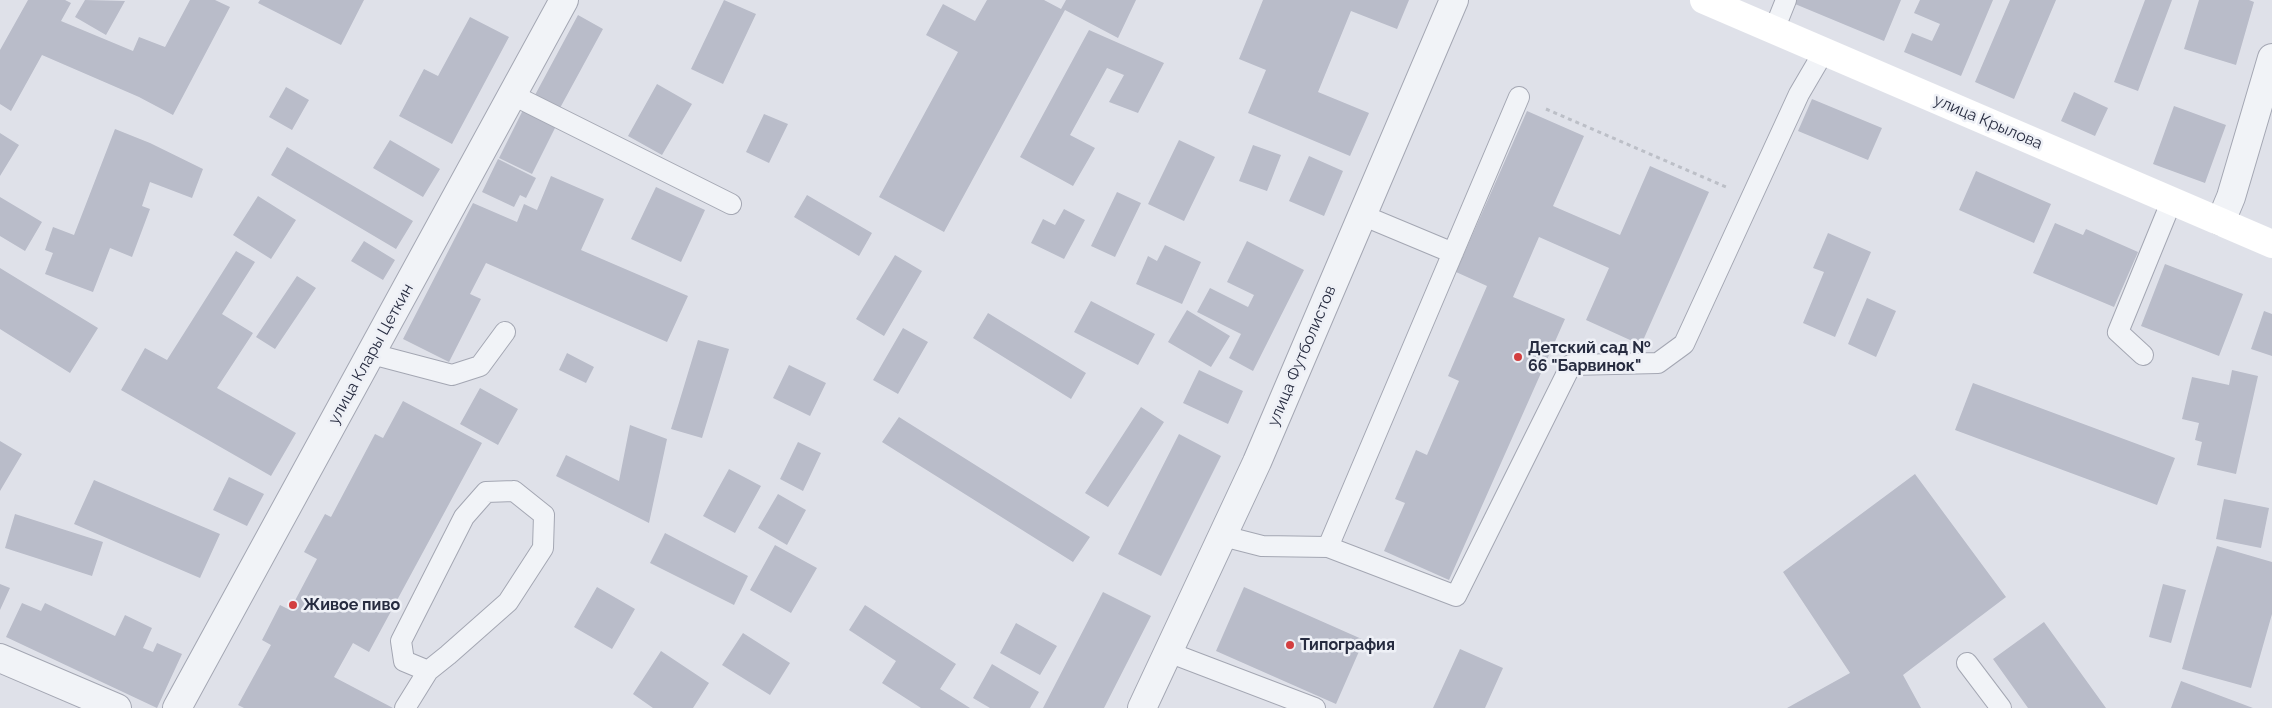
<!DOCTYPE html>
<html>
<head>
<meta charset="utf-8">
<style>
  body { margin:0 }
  canvas { display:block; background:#dfe1e9 }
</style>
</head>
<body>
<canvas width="2272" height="708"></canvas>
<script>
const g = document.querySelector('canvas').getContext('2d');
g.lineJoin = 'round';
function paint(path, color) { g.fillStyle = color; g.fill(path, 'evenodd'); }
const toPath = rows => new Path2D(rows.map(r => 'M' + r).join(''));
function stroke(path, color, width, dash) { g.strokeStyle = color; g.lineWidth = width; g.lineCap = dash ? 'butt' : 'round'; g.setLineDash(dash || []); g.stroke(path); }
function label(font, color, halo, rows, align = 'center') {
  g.font = font + ' Raleway,sans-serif'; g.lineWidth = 5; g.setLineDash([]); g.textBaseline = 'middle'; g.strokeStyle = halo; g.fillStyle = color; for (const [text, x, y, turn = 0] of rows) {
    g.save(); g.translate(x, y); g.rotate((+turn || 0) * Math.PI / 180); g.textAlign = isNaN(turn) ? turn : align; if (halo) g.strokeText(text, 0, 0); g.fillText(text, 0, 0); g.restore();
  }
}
paint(toPath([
  [28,0,65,0,71,3,61,21,133,51,139,37,165,47,190,0,215,0,230,7,173,115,139,97,42,55,11,111,0,104,0,50],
  [85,0,125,1,106,35,75,17],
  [260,0,364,0,341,45,258,3],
  [724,0,756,14,723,84,691,69],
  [987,0,1044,0,1061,9,1066,0,1136,0,1118,38,1065,10,944,232,879,197,958,52,926,35,943,4,975,21],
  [1263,0,1409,0,1397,29,1351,11,1318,92,1369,113,1350,156,1248,113,1266,70,1239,59],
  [1797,0,1901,0,1884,41,1795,4],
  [1920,0,1993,0,1961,76,1904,52,1912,33,1932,41,1940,24,1914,13],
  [2010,0,2056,0,2014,99,1975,82],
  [2145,0,2172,0,2138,91,2114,82],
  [2199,0,2249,0,2254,2,2236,65,2184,49],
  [578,15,603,29,560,108,535,95],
  [470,17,509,37,452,144,399,116,424,69,438,76],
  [1089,30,1164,63,1138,113,1109,102,1124,75,1107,68,1070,135,1095,148,1073,186,1020,157],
  [657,84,692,104,662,155,628,136],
  [286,87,309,100,292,130,269,117],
  [2074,92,2108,108,2095,136,2061,121],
  [1812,99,1882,128,1868,160,1798,131],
  [2174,106,2226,125,2205,183,2153,164],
  [523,110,556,126,532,174,499,158],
  [1527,111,1584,136,1553,206,1620,235,1650,166,1709,192,1641,345,1586,320,1609,268,1539,237,1513,297,1565,319,1449,580,1384,551,1405,503,1395,499,1416,450,1427,455,1459,381,1448,376,1487,286,1456,272],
  [764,114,788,124,769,163,746,152],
  [115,129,150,143,203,169,192,198,150,182,142,206,150,209,132,257,110,248,93,292,45,274,53,253,45,250,53,227,74,235],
  [0,133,19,145,0,176],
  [390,140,440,169,423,197,373,168],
  [1179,140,1215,157,1184,221,1148,204],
  [1253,145,1281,155,1267,191,1239,181],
  [287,147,413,221,396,249,271,175],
  [1309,156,1343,171,1324,216,1289,201],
  [498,159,536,178,526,198,520,195,514,207,482,192],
  [1976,171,2051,204,2034,243,1959,210],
  [551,176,604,199,581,250,688,296,667,342,486,263,470,294,481,299,449,362,403,339,473,203,517,222,524,204,537,210],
  [656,187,705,210,681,262,631,239],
  [1117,192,1141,203,1115,257,1091,246],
  [807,195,872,233,859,256,794,217],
  [258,196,296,220,271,259,233,235],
  [0,197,42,222,25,251,0,236],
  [1064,209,1085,220,1064,259,1031,243,1043,219,1055,225],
  [2055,223,2083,235,2086,229,2138,252,2114,307,2033,273],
  [1828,233,1871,252,1835,337,1803,323,1824,272,1813,268],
  [364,241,395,260,383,280,351,261],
  [1247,241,1304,270,1253,371,1229,358,1241,334,1197,312,1210,288,1248,307,1254,295,1227,282],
  [1165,245,1201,262,1182,304,1136,284,1148,256,1157,261],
  [236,251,255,262,222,314,253,333,217,388,296,433,271,476,121,390,145,348,167,360],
  [895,255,922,271,884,336,856,319],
  [2165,264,2243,294,2219,356,2141,326],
  [0,268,98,328,70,373,0,329],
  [297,276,316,288,275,349,256,337],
  [1867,298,1896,311,1876,357,1848,344],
  [1091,301,1155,334,1138,365,1074,332],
  [1187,310,1230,336,1211,367,1168,342],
  [2264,311,2272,314,2272,356,2251,349],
  [988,313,1086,373,1071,399,973,338],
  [903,328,928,342,898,394,873,380],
  [698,340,729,349,702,438,671,429],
  [567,353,594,367,586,383,559,370],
  [789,365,826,383,810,416,773,398],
  [1199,370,1243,391,1228,424,1183,403],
  [2232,370,2258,376,2236,474,2197,465,2202,442,2195,440,2199,423,2182,419,2192,377,2229,385],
  [1973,383,2175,458,2157,505,1955,430],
  [480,388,518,409,498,445,460,424],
  [403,401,482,443,369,652,353,643,334,677,393,708,244,708,238,705,271,645,262,640,280,605,290,610,317,559,304,552,325,514,331,517,375,434,383,438],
  [1141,407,1164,422,1108,507,1085,493],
  [899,417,1090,537,1073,562,882,442],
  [630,425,667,439,649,523,556,476,566,455,619,481],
  [1179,434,1221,456,1161,576,1118,554],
  [0,441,22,454,0,491],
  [798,442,821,453,803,491,780,479],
  [729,469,761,486,735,533,703,516],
  [1915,474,2006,597,1903,675,1921,708,1787,708,1850,673,1783,572],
  [229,477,264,494,247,526,213,510],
  [94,480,220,534,200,578,74,524],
  [778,494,806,510,787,545,758,528],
  [2224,499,2269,508,2261,548,2216,539],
  [15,514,103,542,92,576,5,548],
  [665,533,748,576,734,605,650,563],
  [775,545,817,568,791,613,750,590],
  [2217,546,2272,562,2272,614,2251,688,2182,669],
  [0,584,10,588,0,610],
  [2163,584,2186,590,2171,643,2149,637],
  [597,587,635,609,612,649,574,627],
  [1244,587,1364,640,1336,704,1216,651],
  [1103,592,1151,616,1104,708,1043,708],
  [22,603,41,611,45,603,115,636,125,615,152,628,143,648,153,652,157,643,182,654,157,708,6,637],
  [865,605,956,664,940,689,970,708,921,708,882,683,896,661,849,630],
  [2044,622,2106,708,2028,708,1993,659],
  [1016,623,1057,646,1040,675,1000,653],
  [743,633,790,663,770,695,722,665],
  [1460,649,1503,668,1485,708,1433,708],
  [661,651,709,683,693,708,653,708,633,694],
  [992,664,1039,692,1030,708,990,708,973,698],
  [2181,681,2253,708,2171,708]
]), '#b9bcc9');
const service = toPath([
  [1774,30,1786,0],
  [513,95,731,204],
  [1362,215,1453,253],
  [372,354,452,375,480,366,505,332],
  [2143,355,2118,332,2172,200],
  [514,491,544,515,543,548,508,602,448,655,428,671,404,661,401,641,464,517,486,492,514,491],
  [1223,536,1262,546,1328,547,1456,596,1571,365,1658,363,1684,344,1799,94,1823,53],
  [1328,547,1519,97],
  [1168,652,1315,708],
  [1967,663,2001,708],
  [405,708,428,671]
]);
const minor = toPath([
  [0,658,117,708],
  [177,708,564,0],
  [1142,708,1257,462,1454,0]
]);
const tertiary = toPath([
  [2221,221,2231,197,2272,58]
]);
stroke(service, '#a4a7b3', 22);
stroke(minor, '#a4a7b3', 30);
stroke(tertiary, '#a4a7b3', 30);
stroke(toPath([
  [1546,109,1726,187]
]), '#bcbfc7', 3, [4, 4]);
stroke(service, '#f1f3f7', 20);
stroke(minor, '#f1f3f7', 28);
stroke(tertiary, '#f1f3f7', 28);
stroke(toPath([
  [1704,0,2272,244]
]), '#fff', 28);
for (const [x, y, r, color] of [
  [1518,357,5,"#d33e3f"],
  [293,605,5,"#d33e3f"],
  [1290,645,5,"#d33e3f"]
]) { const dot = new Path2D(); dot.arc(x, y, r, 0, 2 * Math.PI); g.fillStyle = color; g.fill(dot); stroke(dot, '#eef0f6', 2); }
label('16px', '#272c40', '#eef0f6', [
  ["улица Крылова",1988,122,23],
  ["улица Клары Цеткин",371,354,-61],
  ["улица Футболистов",1302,356,-67]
]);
label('bold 16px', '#272c40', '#eef0f6', [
  ["Детский сад №",1528,348],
  ["66 \"Барвинок\"",1528,366],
  ["Живое пиво",303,605],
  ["Типография",1300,645]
], 'left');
</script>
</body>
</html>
